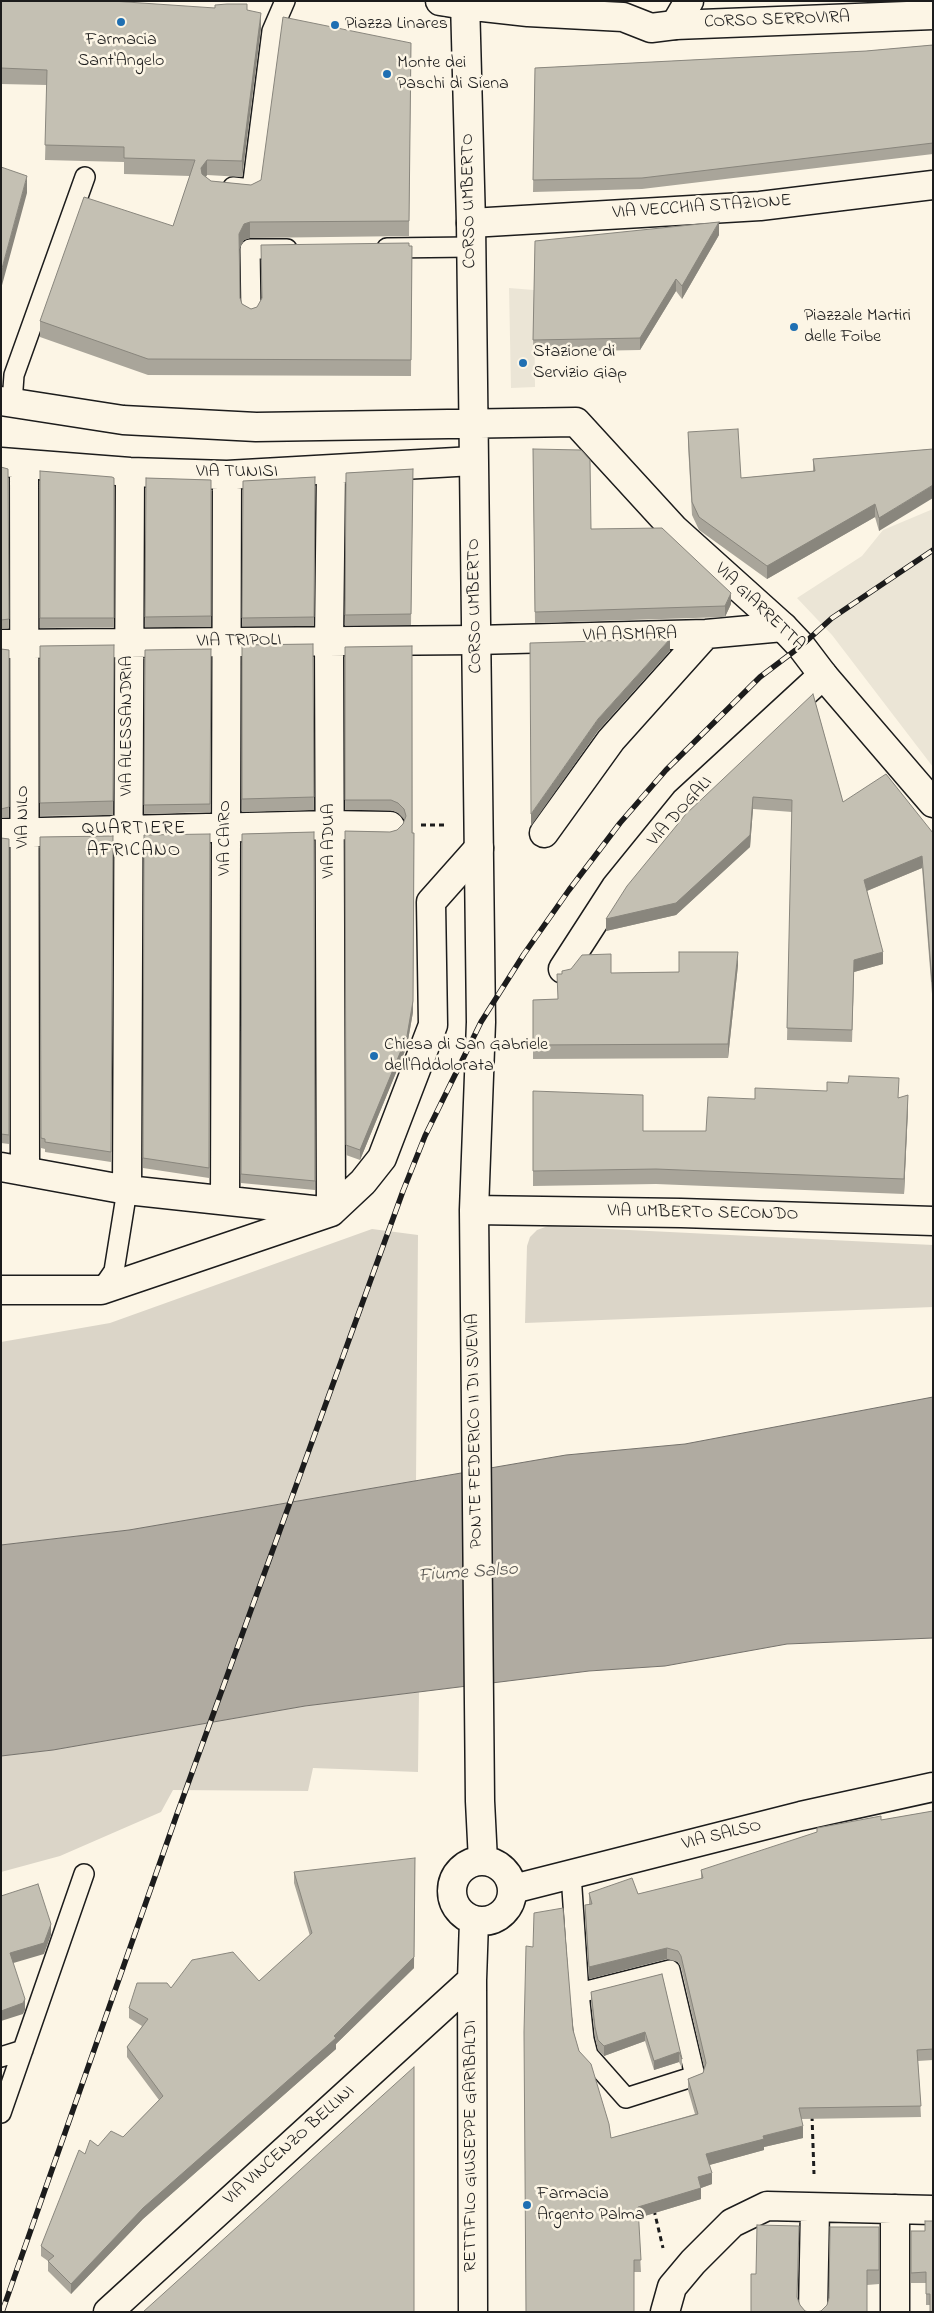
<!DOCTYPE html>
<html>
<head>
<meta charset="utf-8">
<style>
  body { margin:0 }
  #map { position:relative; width:934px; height:2313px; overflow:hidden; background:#fcf5e5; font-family:"Indie Flower",sans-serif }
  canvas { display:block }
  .frame { position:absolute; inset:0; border:2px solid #1c1c1c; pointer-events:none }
</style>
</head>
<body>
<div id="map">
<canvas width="934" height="2313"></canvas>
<div class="frame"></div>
</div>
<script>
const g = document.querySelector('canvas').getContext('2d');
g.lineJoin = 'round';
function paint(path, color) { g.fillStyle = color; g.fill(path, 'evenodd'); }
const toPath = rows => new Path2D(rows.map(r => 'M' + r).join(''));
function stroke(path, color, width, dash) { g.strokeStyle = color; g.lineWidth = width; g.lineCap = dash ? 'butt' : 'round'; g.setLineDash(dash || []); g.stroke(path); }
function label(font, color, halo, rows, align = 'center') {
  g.font = font + ' "Indie Flower",sans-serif'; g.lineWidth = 5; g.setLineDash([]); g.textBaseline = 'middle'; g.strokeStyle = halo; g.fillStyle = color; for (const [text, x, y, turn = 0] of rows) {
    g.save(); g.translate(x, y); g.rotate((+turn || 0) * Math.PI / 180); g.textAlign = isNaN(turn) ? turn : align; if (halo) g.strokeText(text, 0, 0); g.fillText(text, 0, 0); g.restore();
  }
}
paint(toPath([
  [509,288,534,290,535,387,511,388],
  [933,509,933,767,832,635,797,598,862,556,883,530]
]), '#ebe5d6');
paint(toPath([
  [548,1226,933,1245,933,1307,525,1323,527,1246,530,1237,537,1230],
  [372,1229,418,1235,416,1481,129,1530,1,1545,1,1342,110,1323],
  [419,1692,418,1772,313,1768,308,1791,173,1790,161,1812,60,1856,1,1872,1,1756,53,1750,305,1706]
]), '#dbd5c8');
const water = toPath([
  [933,1397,933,1638,787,1644,665,1666,589,1671,305,1706,53,1750,1,1756,1,1545,129,1530,566,1455,685,1444,933,1397]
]);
paint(water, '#b0aba1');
stroke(water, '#75726c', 1);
const lane = toPath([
  [233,187,252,189,272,31,285,1],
  [387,248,471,247],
  [251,313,250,249,287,249],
  [12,403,14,375,85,177],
  [101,1290,114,1271,127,1190],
  [571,1874,579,1993,584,2039,588,2055,626,2098,695,2076,670,1970,579,1993],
  [1,2057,23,2050],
  [1,2113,84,1874]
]);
const street = toPath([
  [440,1,465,5],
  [675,25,689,1],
  [471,223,760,206,933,185],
  [1,462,130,472,227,475,473,461],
  [24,464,25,1170],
  [1,644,476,640,706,634,783,627],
  [1,833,330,825,390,826],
  [544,833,611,740,706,634],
  [563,969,616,887,685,802,823,675],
  [1,1167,127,1190,322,1211],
  [127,1190,130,472],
  [225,1200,227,475],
  [331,1212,329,641,331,471],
  [1,1290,101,1290,331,1212,363,1182,382,1158,433,1025,431,902,479,848],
  [513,1889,801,1816,933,1787],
  [895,2209,895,2312],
  [665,2312,672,2287,693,2262,732,2223,767,2206,933,2210],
  [813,2312,815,2208]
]);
const secondary = toPath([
  [465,1,471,223,481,1022,474,1210,480,1801,483,1861],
  [465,5,528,12,623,17,651,28,675,25,933,15],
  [1,401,123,420,256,427,576,422,674,529,783,627,801,646,823,675,933,803],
  [474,1210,681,1213,933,1221],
  '452 1891a30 30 0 1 1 60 0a30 30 0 1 1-60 0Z',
  [108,2312,472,1980],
  [473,2312,472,1980,474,1921]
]);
stroke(lane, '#1c1c1c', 22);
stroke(street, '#1c1c1c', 31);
stroke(secondary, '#1c1c1c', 31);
stroke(toPath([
  [421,825,447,825],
  [812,2116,814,2174],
  [654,2210,663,2248]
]), '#1c1c1c', 3, [5, 4]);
stroke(lane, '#fcf5e5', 19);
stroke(street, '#fcf5e5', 28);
stroke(secondary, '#fcf5e5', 28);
const rail = toPath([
  [2,2312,177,1814,403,1191,425,1136,481,1022,524,954,569,890,620,823,666,770,760,677,801,646,832,618,933,550]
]);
stroke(rail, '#1c1c1c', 5.5);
stroke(rail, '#fcf5e5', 4, [11]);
paint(toPath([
  [1,1,247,10,261,28,242,177,207,175,206,177,211,181,251,185,261,180,411,43,409,236,250,238,244,240,239,249,240,298,242,304,251,309,257,307,409,246,412,246,411,376,148,375,40,337,40,321,173,226,190,176,124,174,124,162,45,160,47,85,1,84],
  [933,45,933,154,642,189,533,192,535,68,866,51],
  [719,235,682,299,676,291,640,350,533,352,535,241],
  [688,432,741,478,813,471,813,459,933,449,879,531,875,517,767,579,699,530,692,515,688,445],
  [533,449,591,529,731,604,725,617,535,623],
  [1,467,8,469,9,628,1,629],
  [413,469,411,625,345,625,346,473],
  [40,471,114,478,114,627,40,628],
  [315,477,314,626,242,626,243,481],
  [146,478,211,480,211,627,145,627],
  [313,644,314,810,242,812,242,645],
  [114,645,113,815,40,816,40,646],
  [412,646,413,1012,407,1046,360,1160,346,1155,345,831,390,832,397,830,403,824,404,820,404,819,398,813,391,810,345,810,345,647],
  [1,649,9,650,9,817,1,818],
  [211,649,210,812,144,814,145,650],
  [813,694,843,802,933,833,932,994,922,868,867,891,883,964,854,972,852,1042,787,1040,792,812,753,809,750,847,676,915,606,931],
  [314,832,315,1190,241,1183,242,834],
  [210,834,209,1178,143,1168,143,1158],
  [113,836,111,1162,45,1152,45,1149,41,1148,40,837],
  [1,838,9,839,9,1144,1,1143],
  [738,965,728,1058,533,1059,533,1000,558,999,611,973,679,972],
  [533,1091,643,1131,706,1131,755,1099,899,1098,908,1109,904,1194,656,1184,533,1186],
  [933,1811,933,2060,918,2061,921,2117,801,2119,803,2138,764,2147,764,2150,709,2165,712,2184,701,2188,701,2199,638,2218,641,2272,634,2272,573,2030,579,2051,611,2138,695,2114,688,2090,688,2079,703,2073,704,2067,681,1967,678,1962,667,1959,589,1979,585,1917,585,1905,589,1905,589,1893,638,1894,701,1879,701,1870,881,1820],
  [294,1872,414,1968,336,2044,336,2049,143,2219,71,2294,48,2271,48,2261,41,2256,41,2246,85,2154,98,2146,123,2137,159,2100,127,2057,127,2047,142,2026,129,2018,129,2008,171,1988,259,1981,310,1936,294,1883],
  [662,1974,682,2059,682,2068,679,2062,654,2070,645,2041,604,2056,598,2050,595,2037,591,2002,591,1992],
  [933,2221,930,2305,926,2305,926,2283,911,2283,911,2231,925,2231],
  [879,2227,879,2284,867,2285,821,2311,827,2305]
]), '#a9a59a');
paint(toPath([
  [261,13,261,28,242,177,242,161],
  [207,160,207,175,201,183,201,168],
  [27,176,27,193,1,289,1,272],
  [250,222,250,238,244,240,239,249,239,234,244,224],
  [719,222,719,235,682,299,682,286],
  [676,279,676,291,640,350,640,338],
  [933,485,933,498,879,531,879,518],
  [875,504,875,517,767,579,767,566],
  [731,593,731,604,725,617,725,606],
  [670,639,670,651,598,731,531,826,531,814,598,719],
  [753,797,753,809,750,847,676,915,606,931,606,919],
  [414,833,413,1012,407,1046,360,1160,360,1150],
  [922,856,922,868,864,892,864,880],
  [738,952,738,965,728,1058,728,1044],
  [883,952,883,964,854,972,852,1042,854,960],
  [932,982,933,982,933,994,932,994],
  [908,1095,908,1109,904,1194,904,1179],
  [415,1858,414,1968,336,2044,336,2049,143,2219,71,2294,71,2284,143,2208,334,2036],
  [51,1924,51,1935,44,1954,10,1964,10,1953],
  [667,1948,667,1959,589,1979,589,1967],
  [25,1999,25,2010,23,2014,1,2021,1,2011],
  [645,2032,645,2041,604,2056,604,2046],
  [679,2052,679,2062,654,2070,654,2061],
  [803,2126,803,2138,764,2147,764,2150,706,2166,706,2154,763,2136],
  [712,2173,712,2184,701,2188,701,2199,638,2218,638,2207,698,2177]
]), '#89867d');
const building = toPath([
  [1,1,112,1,215,8,215,5,227,4,247,4,247,10,261,13,242,161,207,160,201,168,202,174,211,181,251,185,261,180,283,17,411,43,409,221,250,222,244,224,239,234,240,298,242,304,251,309,257,307,262,298,261,245,409,243,409,246,412,246,411,360,148,359,40,321,84,197,173,226,195,160,124,158,124,147,45,145,47,70,1,68,1,1],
  [933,45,933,143,642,178,533,180,535,68,866,51,933,45],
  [1,167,27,176,1,272,1,167],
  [719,222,682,286,676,279,640,338,533,340,535,241,719,222],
  [738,429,741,478,815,471,813,459,933,449,933,485,879,518,875,504,767,566,699,517,692,502,688,432,738,429],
  [533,449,581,450,590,460,591,529,662,528,731,593,725,606,535,612,533,449],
  [1,467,8,469,9,619,1,620,1,467],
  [413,469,411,614,345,615,346,473,413,469],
  [40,471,112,477,114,478,114,618,40,618,40,471],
  [315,477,314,617,242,618,243,481,315,477],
  [146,478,211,480,211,616,145,617,146,478],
  [670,639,598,719,531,814,530,643,670,639],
  [313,644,314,797,242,799,242,645,313,644],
  [114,645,113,801,40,803,40,646,114,645],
  [412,646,412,833,414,833,413,1001,407,1036,360,1150,346,1145,345,831,390,832,397,830,403,824,406,816,404,809,398,803,391,800,345,800,345,647,412,646],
  [1,649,9,650,9,807,1,809,1,649],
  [211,649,210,804,144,805,145,650,211,649],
  [813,694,843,802,886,774,933,833,933,982,932,982,922,856,864,880,883,952,854,960,852,1030,787,1028,792,800,753,797,750,835,676,903,606,919,627,886,686,814,813,694],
  [314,832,315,1181,241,1174,242,834,314,832],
  [210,834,209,1168,143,1158,144,835,210,834],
  [113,836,111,1152,45,1142,45,1139,41,1138,40,837,113,836],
  [1,838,9,839,9,1135,1,1134,1,838],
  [679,952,738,952,728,1044,533,1045,533,1000,558,999,557,974,562,974,562,971,571,969,582,955,611,954,611,973,679,972,679,952],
  [849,1076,899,1078,898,1098,908,1095,904,1179,656,1169,533,1171,533,1091,643,1095,643,1131,706,1131,708,1097,755,1099,755,1088,827,1091,827,1082,848,1083,849,1076],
  [933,1811,933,2049,917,2050,921,2106,799,2108,803,2126,763,2136,764,2139,706,2154,712,2173,698,2177,701,2188,638,2207,641,2260,634,2260,634,2312,526,2312,524,2032,526,1946,533,1947,534,1913,563,1908,573,2030,579,2051,591,2064,609,2124,611,2138,698,2114,688,2079,703,2073,706,2063,681,1956,678,1951,667,1948,589,1967,585,1905,592,1904,589,1893,632,1878,638,1894,703,1878,701,1870,817,1832,817,1828,881,1816,881,1820,933,1811],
  [415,1858,414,1957,334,2036,336,2038,143,2208,71,2284,48,2261,54,2256,41,2246,79,2150,85,2154,90,2140,98,2146,111,2131,123,2137,163,2096,127,2047,148,2019,129,2008,137,1983,167,1983,171,1988,192,1960,233,1952,259,1981,312,1933,294,1872,415,1858],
  [38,1884,51,1924,44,1943,10,1953,25,1999,23,2003,1,2011,1,1896,38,1884],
  [662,1974,682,2059,679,2052,654,2061,645,2032,604,2046,598,2040,595,2027,591,1992,662,1974],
  [414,2067,414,2312,143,2312,414,2067],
  [925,2221,933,2221,933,2312,930,2312,930,2294,926,2294,926,2272,911,2273,911,2231,925,2231,925,2221],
  [757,2225,799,2226,797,2297,800,2305,805,2311,809,2312,751,2312,751,2274,756,2274,757,2225],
  [830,2227,879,2227,879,2270,867,2270,867,2312,816,2312,821,2311,827,2305,829,2298,830,2227]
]);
paint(building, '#c4c0b3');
stroke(building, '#89867d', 1);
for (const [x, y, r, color] of [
  [121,22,5,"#1f6fb2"],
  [335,25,5,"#1f6fb2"],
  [387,74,5,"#1f6fb2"],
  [794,327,5,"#1f6fb2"],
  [523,363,5,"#1f6fb2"],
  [374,1056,5,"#1f6fb2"],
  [527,2205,5,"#1f6fb2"]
]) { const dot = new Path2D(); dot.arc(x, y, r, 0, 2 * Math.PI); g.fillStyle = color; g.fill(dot); stroke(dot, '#fcf5e5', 2); }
label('18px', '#1c1c1c', '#fcf5e5', [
  ["CORSO SERROVIRA",777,21,-2],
  ["CORSO UMBERTO",470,201,-91],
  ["VIA VECCHIA STAZIONE",702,208,-4],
  ["VIA TUNISI",237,473],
  ["CORSO UMBERTO",476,606,-91],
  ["VIA GIARRETTA",759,608,44],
  ["VIA ASMARA",630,636,-1],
  ["VIA TRIPOLI",239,642,-1],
  ["VIA ALESSANDRIA",128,726,-90],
  ["VIA DOGALI",681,812,-48],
  ["VIA NILO",24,817,-90],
  ["VIA CAIRO",226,838,-90],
  ["VIA ADUA",330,841,-90],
  ["VIA UMBERTO SECONDO",703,1214,1],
  ["PONTE FEDERICO II DI SVEVIA",476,1431,-91],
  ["VIA SALSO",722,1836,-14],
  ["VIA VINCENZO BELLINI",290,2146,-42],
  ["RETTIFILO GIUSEPPE GARIBALDI",472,2146,-90]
]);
label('18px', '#1c1c1c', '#fcf5e5', [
  ["Piazza Linares",345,25],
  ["Farmacia",121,41,"center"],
  ["Sant'Angelo",121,62,"center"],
  ["Monte dei",397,64],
  ["Paschi di Siena",397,85],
  ["Piazzale Martiri",804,317],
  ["delle Foibe",804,338],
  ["Stazione di",533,353],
  ["Servizio Giap",533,374],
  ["Chiesa di San Gabriele",384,1046],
  ["dell'Addolorata",384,1067],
  ["Farmacia",537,2195],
  ["Argento Palma",537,2216]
], 'left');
g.letterSpacing = '1px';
label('19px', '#1c1c1c', '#fcf5e5', [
  ["QUARTIERE",134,830],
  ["AFRICANO",134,852]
]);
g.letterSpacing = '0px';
label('italic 19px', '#575551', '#fcf5e5', [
  ["Fiume Salso",468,1574,-4]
]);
</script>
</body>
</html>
